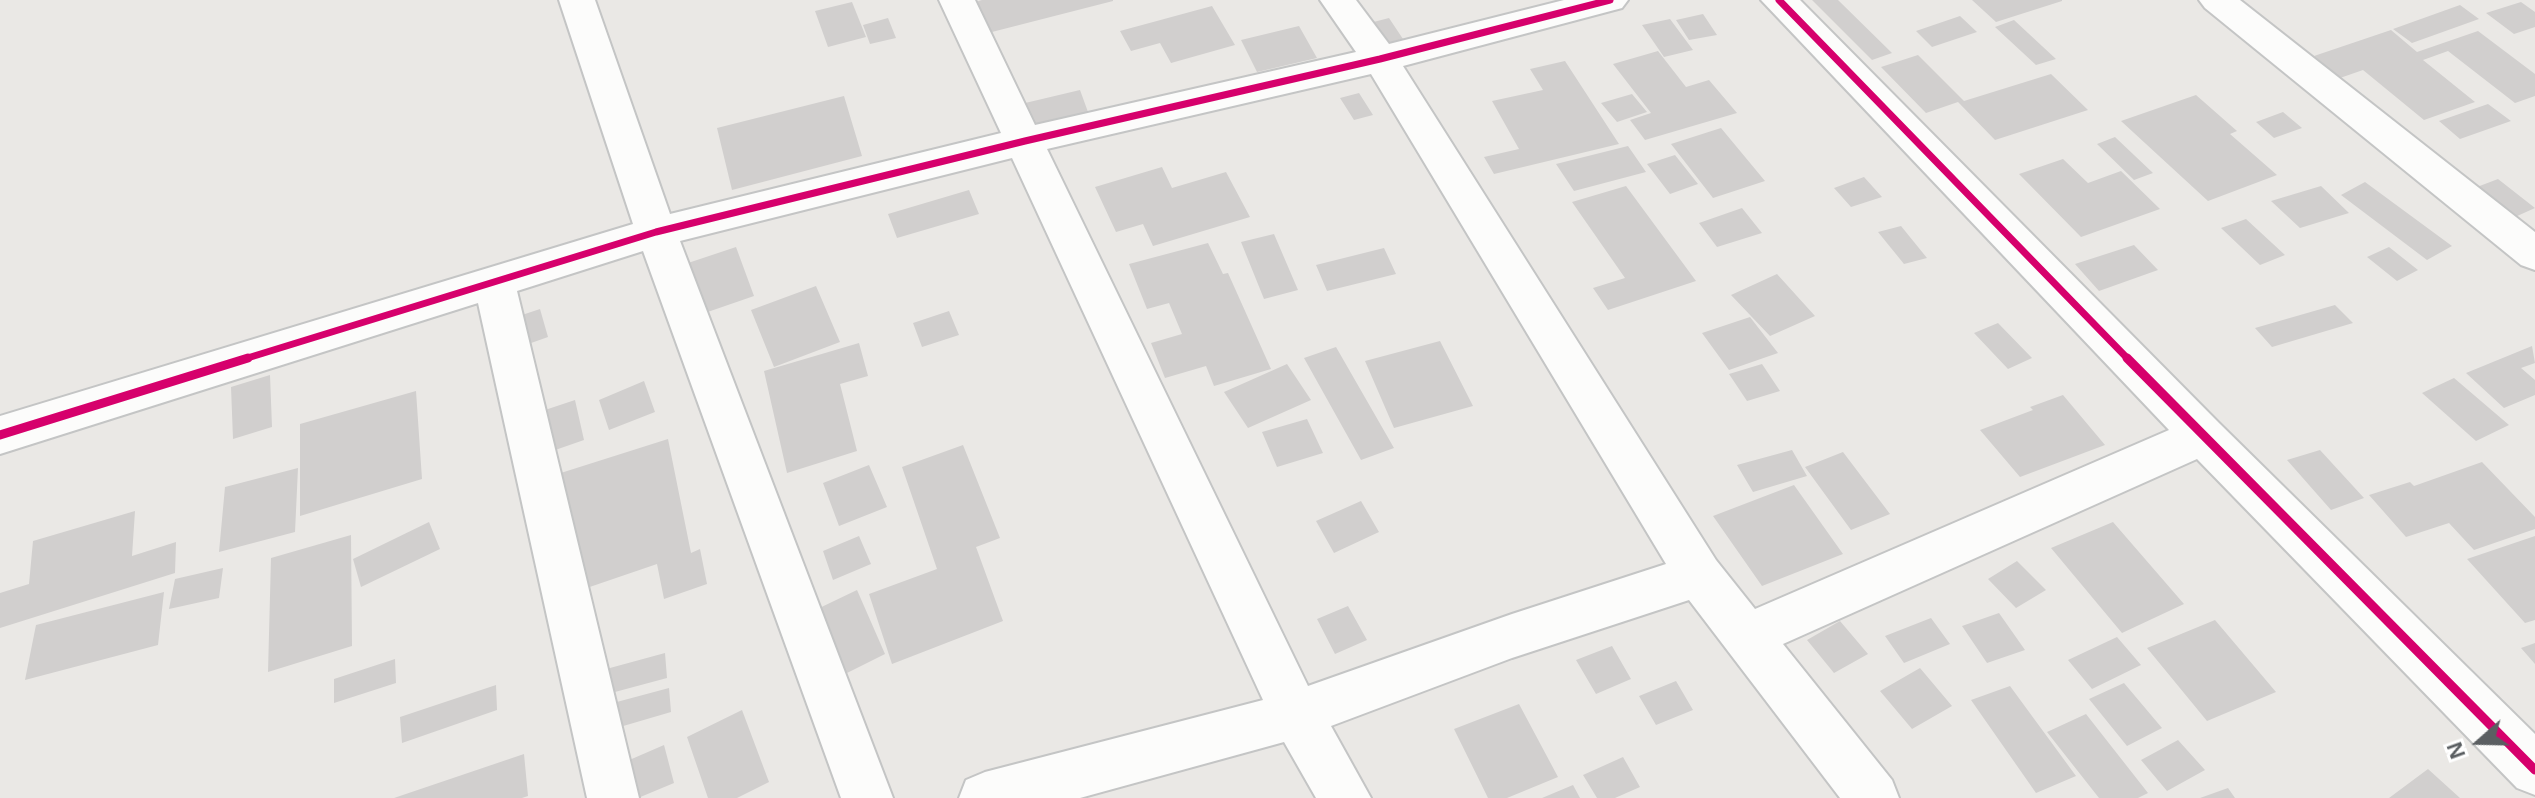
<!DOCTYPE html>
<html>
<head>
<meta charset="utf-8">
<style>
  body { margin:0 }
  #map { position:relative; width:2535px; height:798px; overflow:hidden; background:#eae8e5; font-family:Arial,sans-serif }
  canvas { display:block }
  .north { position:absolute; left:2439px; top:702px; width:80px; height:80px; -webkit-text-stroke:6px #fff; paint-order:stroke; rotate:250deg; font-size:22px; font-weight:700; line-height:32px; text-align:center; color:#5b5f62 }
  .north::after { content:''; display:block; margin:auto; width:28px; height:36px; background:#5b5f62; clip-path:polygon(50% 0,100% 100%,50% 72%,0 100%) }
</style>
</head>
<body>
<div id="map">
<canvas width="2535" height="798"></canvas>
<div class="north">N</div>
</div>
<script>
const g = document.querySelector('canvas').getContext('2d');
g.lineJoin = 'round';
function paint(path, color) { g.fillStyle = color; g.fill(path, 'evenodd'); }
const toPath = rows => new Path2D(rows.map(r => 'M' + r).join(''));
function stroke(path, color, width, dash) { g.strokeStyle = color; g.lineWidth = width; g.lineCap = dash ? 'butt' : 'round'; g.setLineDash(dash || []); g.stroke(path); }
paint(toPath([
  [982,0,1113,0,1113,1,988,33,975,2],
  [1812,0,1838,0,1892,53,1872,60],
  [1972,0,2062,0,2062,1,1996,22],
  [852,2,866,37,828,47,815,11],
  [2521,2,2535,12,2535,27,2514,34,2486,13],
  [2460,5,2479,19,2412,43,2393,29],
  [1212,6,1235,45,1171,63,1160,43,1131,51,1120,31],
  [1703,14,1717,35,1689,40,1676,20],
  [1960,16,1977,32,1932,47,1916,31],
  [888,18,896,38,870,44,863,25],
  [1389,18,1403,39,1376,46,1362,25],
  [1670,19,1693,50,1664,57,1642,25],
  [2014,20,2056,59,2036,65,1995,27],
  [1299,26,1317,58,1257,72,1241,40],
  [2391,30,2417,52,2478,31,2535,74,2535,96,2515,103,2448,51,2423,60,2475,102,2424,120,2363,70,2340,78,2314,56],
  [1658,51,1686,87,1709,80,1737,113,1645,140,1630,120,1651,113,1613,64],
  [1918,55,1964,101,2051,74,2088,110,1995,140,1958,102,1926,113,1881,67],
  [1565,61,1619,144,1494,174,1484,157,1519,149,1492,101,1543,90,1530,69],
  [1080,90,1088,112,1030,126,1021,104],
  [1359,93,1373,115,1354,120,1340,98],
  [1632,94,1647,112,1617,122,1601,103],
  [2196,95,2237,131,2230,134,2277,175,2208,201,2121,121],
  [844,96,862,156,732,190,717,128],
  [2488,104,2511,121,2460,139,2439,121],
  [2283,112,2302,128,2274,138,2256,122],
  [1721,128,1765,181,1713,198,1671,144],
  [2115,137,2153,173,2134,180,2097,144],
  [1628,146,1646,172,1574,191,1556,164],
  [1675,155,1698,184,1670,194,1647,164],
  [2063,159,2088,183,2121,171,2160,209,2081,237,2019,174],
  [1162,167,1172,188,1226,172,1250,217,1153,246,1143,224,1116,232,1095,187],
  [1864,177,1882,197,1851,207,1834,188],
  [2498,179,2535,208,2515,217,2477,187],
  [2365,182,2452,246,2427,260,2341,195],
  [1626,186,1696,281,1608,310,1593,288,1625,278,1572,202],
  [2321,186,2349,213,2300,228,2271,201],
  [969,190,979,214,897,238,888,214],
  [1742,208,1762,233,1717,247,1699,223],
  [2246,219,2285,255,2260,265,2221,228],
  [1901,226,1927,258,1904,264,1878,232],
  [1274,234,1298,290,1264,299,1241,242],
  [1208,243,1223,274,1228,273,1271,369,1214,386,1206,366,1165,378,1151,343,1182,334,1169,303,1147,309,1129,264],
  [2134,245,2158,270,2099,291,2075,264],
  [736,247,754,296,699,315,682,265],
  [2389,247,2418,270,2397,281,2367,257],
  [1384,248,1396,274,1327,291,1316,265],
  [1777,274,1815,316,1770,336,1731,295],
  [816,286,840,342,774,367,751,310],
  [2335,305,2353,323,2272,347,2255,328],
  [540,309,548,337,517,348,510,319],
  [949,311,959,335,922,347,913,323],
  [1750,317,1778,353,1729,370,1702,333],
  [1998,323,2032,358,2008,369,1974,333],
  [1440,341,1473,406,1394,428,1365,361],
  [859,343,868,376,840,384,857,451,787,473,764,371],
  [2532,346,2535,363,2521,368,2535,380,2535,395,2504,408,2466,373],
  [1336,347,1394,448,1361,460,1304,358],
  [1287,364,1311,400,1248,428,1224,392],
  [1762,364,1780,391,1747,401,1729,374],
  [270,375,272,427,233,439,231,387],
  [2454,378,2509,425,2476,441,2422,393],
  [644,381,655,412,609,430,599,400],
  [416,391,422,479,300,516,300,424],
  [2063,395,2105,445,2020,477,1980,430,2033,410,2030,407],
  [575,400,584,440,538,456,530,415],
  [1307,419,1323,453,1277,467,1262,432],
  [668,439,691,553,700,549,707,584,664,599,657,564,575,592,545,478],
  [963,445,1000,538,976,547,1003,621,892,664,869,594,937,569,902,467],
  [1792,450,1807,476,1753,492,1737,465],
  [2320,450,2364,498,2331,510,2287,460],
  [1843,452,1890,514,1851,530,1805,467],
  [2482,462,2535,517,2535,529,2474,550,2449,523,2406,537,2369,495,2410,482,2414,486],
  [869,465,887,507,839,526,823,483],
  [298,468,295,532,219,552,225,487],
  [1794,485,1843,554,1762,586,1713,516],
  [1361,501,1379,532,1334,553,1316,521],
  [135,511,132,556,176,542,175,573,0,628,0,593,29,584,33,541],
  [429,522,440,549,361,587,353,559],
  [2113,522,2184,604,2122,633,2051,548],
  [351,535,352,646,268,672,271,558],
  [859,536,871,564,833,580,823,551],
  [2535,536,2535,620,2525,623,2467,559],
  [2017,561,2046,590,2016,608,1988,579],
  [223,568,219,598,169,609,175,579],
  [857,590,885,654,837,678,809,613],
  [164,592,158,645,25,680,36,625],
  [1348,606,1367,640,1335,654,1317,619],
  [1999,613,2025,650,1987,663,1962,626],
  [1931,618,1950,644,1904,663,1885,636],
  [2215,620,2276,692,2207,721,2147,648],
  [1840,621,1868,654,1834,673,1807,640],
  [2117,637,2141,665,2092,689,2068,660],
  [2535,643,2535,664,2521,648],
  [1612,646,1631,679,1596,694,1576,660],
  [665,653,667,678,600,696,599,671],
  [395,659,396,683,334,703,334,679],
  [1920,668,1952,706,1912,729,1880,691],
  [1676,681,1693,710,1656,725,1639,696],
  [2124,683,2162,728,2127,746,2089,699],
  [496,685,497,710,402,743,400,717],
  [2010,686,2076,776,2036,793,1971,700],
  [669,688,671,712,613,729,613,703],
  [1519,704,1558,777,1507,798,1488,798,1454,729],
  [742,710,769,782,737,798,708,798,687,737],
  [2086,714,2148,793,2138,798,2099,798,2047,732],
  [2178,740,2205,770,2167,791,2141,760],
  [664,745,674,783,638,798,610,798,604,771],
  [524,754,528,796,522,798,394,798],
  [1623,757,1640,787,1615,798,1597,798,1583,775],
  [2428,769,2460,798,2389,798],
  [1573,785,1580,798,1542,798],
  [2228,788,2235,798,2200,798]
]), '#d1cfce');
const minor = toPath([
  [559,0,595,0,670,214,1001,133,939,0,975,0,1035,125,1356,52,1320,0,1356,0,1389,44,1564,0,1628,0,1622,8,1403,66,1716,560,1755,609,2169,430,1761,0,1800,0,2219,423,2535,734,2535,795,2517,788,2197,459,1783,644,1892,780,1899,798,1840,798,1689,600,1512,658,1331,726,1371,798,1316,798,1284,742,1080,798,959,798,966,780,985,772,1263,700,1012,158,680,241,893,798,841,798,643,251,517,291,639,798,587,798,478,303,0,454,0,416,633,224,559,0],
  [1371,74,1666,564,1512,614,1308,686,1047,149,1371,74],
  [2199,0,2240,0,2535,232,2535,270,2521,265,2205,8,2199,0]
]);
stroke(minor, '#c4c5c5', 4);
paint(minor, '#fcfcfb');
stroke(toPath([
  [1779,0,2129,360],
  [241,360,656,232,1025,141,1380,59,1610,0]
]), '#d6006c', 7);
stroke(toPath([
  [2127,358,2535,770],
  [0,435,248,358]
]), '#d6006c', 9);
</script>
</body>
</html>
